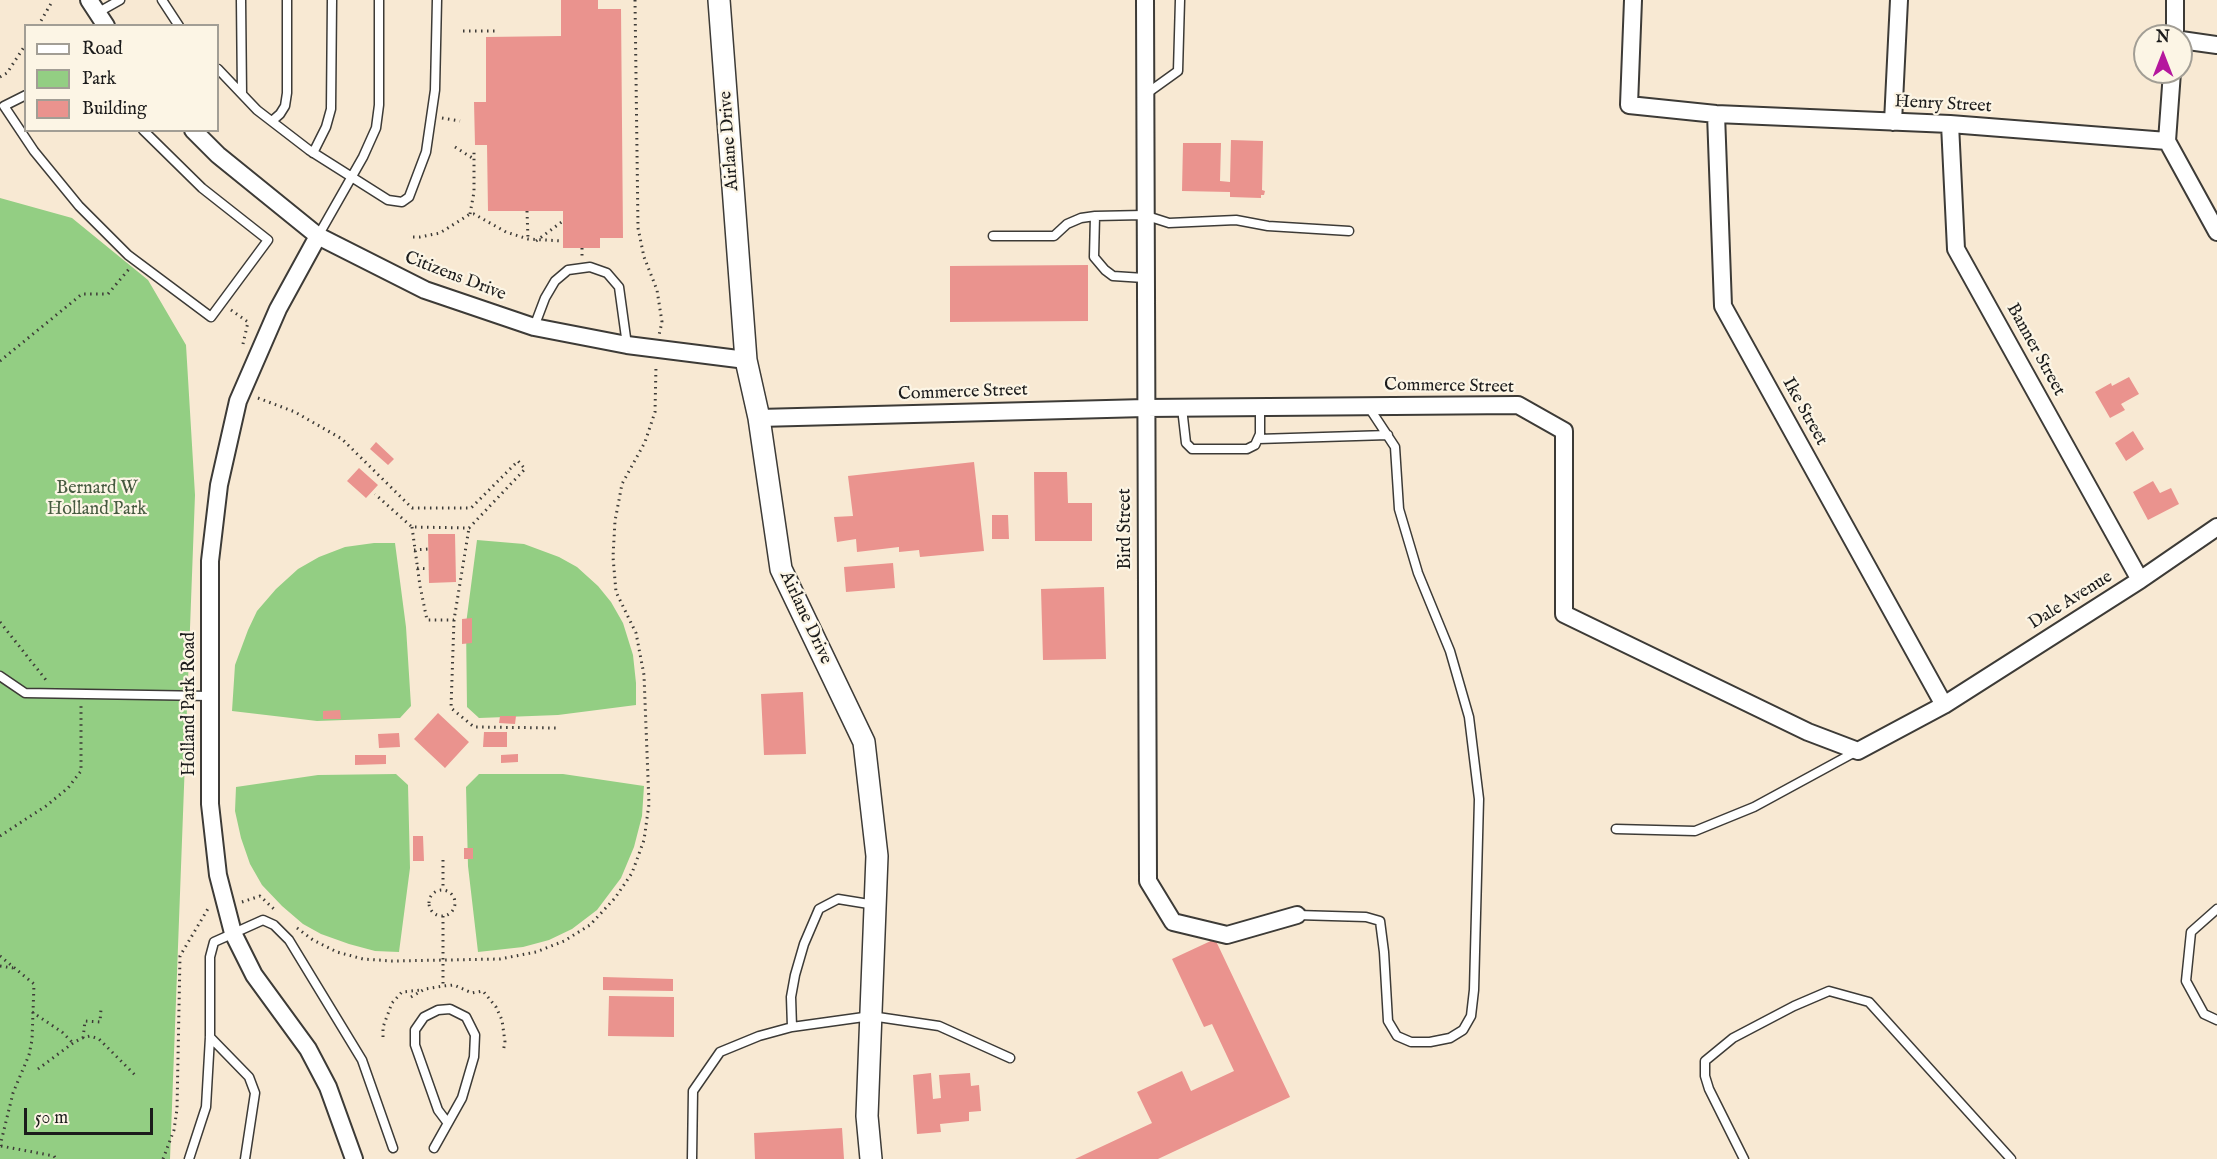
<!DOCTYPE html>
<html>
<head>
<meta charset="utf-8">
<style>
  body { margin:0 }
  #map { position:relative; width:2217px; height:1159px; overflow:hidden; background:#f8e9d3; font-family:"IM FELL English",serif }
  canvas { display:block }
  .legend { position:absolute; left:24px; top:24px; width:195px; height:108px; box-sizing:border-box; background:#fcf5e5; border:2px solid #a29e95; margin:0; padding:8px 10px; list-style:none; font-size:18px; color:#1c1c1c }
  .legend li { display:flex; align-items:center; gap:12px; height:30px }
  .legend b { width:30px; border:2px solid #a29e95 }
  .north { position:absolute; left:2133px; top:24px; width:60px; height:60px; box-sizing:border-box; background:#fcf5e5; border:2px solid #a29e95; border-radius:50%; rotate:0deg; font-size:16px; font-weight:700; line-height:24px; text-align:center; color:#1c1c1c }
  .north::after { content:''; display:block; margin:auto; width:21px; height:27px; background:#b5179e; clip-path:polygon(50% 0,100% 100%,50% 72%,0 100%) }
  .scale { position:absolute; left:24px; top:1108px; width:129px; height:27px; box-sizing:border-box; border:3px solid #1c1c1c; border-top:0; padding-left:8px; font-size:18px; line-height:21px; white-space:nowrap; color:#1c1c1c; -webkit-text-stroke:4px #fcf5e5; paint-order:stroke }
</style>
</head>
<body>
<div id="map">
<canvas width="2217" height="1159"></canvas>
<ul class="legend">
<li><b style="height:8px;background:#fff"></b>Road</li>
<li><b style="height:16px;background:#93ce83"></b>Park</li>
<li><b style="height:16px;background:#ea938e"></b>Building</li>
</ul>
<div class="north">N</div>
<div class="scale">50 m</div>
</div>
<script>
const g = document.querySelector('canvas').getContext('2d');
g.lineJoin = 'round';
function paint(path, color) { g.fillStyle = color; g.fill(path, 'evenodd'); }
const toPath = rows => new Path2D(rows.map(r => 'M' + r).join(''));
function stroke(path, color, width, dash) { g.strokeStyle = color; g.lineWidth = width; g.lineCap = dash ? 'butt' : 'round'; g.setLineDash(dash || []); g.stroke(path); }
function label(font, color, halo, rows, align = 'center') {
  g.font = font + ' "IM FELL English",serif'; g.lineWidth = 4.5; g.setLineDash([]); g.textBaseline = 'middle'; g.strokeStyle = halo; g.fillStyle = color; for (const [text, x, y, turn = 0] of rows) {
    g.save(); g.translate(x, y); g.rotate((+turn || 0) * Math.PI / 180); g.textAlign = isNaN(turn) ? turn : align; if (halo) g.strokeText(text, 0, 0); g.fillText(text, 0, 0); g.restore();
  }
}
paint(toPath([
  [0,198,72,218,148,280,186,345,195,495,170,1159,0,1159],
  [477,540,524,544,559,557,577,567,598,586,611,602,623,623,633,655,636,683,636,705,558,715,479,718,467,707,466,624],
  [374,543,395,543,406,627,411,706,400,718,317,721,232,711,235,665,248,630,257,611,276,589,298,569,319,557,345,547],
  [396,774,408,785,410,868,399,952,375,951,349,944,321,934,303,924,282,906,262,885,250,864,241,838,235,811,236,787,318,775],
  [479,774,563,774,644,786,642,816,634,847,621,878,597,910,572,929,549,940,523,947,478,952,468,866,466,787]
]), '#93ce83');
paint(toPath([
  [561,0,598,0,598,9,621,9,623,238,600,238,600,248,563,248,563,211,488,211,487,145,475,145,474,102,486,102,486,37,561,36],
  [1231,140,1263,141,1262,190,1265,191,1264,195,1261,195,1261,198,1230,197,1230,192,1182,191,1183,143,1221,143,1220,181,1230,182],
  [1088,265,1088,321,950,322,950,266],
  [2129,377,2139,394,2121,404,2125,410,2110,418,2095,392,2111,383,2112,386],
  [2133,431,2144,449,2126,461,2115,443],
  [376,442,394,459,388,465,370,449],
  [974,462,984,551,920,557,919,550,899,552,899,547,857,552,856,539,837,542,834,517,853,516,848,476],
  [359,468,378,485,366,498,347,481],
  [1034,472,1067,472,1068,503,1092,503,1092,541,1035,541],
  [2153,481,2160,493,2171,488,2179,504,2148,520,2133,492],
  [992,515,1008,515,1009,539,992,539],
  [428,534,455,534,456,582,429,583],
  [893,563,895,588,846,592,844,567],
  [1104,587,1106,659,1043,660,1041,589],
  [472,618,472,643,462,644,462,619],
  [803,692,806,754,764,755,761,694],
  [340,710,341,719,323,719,323,711],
  [438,713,469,742,445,768,414,739],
  [500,716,516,716,515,724,499,723],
  [484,732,507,732,507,747,483,747],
  [399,733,400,747,379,748,378,734],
  [518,754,518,762,501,763,501,755],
  [355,755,386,755,386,764,355,765],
  [413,836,423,836,424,861,413,861],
  [464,848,473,848,473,859,464,859],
  [1215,939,1290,1097,1158,1159,1075,1159,1152,1123,1137,1092,1182,1071,1191,1091,1234,1071,1212,1024,1204,1027,1172,959],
  [603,977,673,979,673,991,603,990],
  [609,996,674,997,674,1037,608,1036],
  [931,1073,933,1099,941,1098,939,1075,970,1073,971,1086,979,1085,981,1111,969,1112,969,1121,940,1124,941,1132,917,1134,913,1075],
  [842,1128,844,1159,755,1159,754,1133]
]), '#ea938e');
const service = toPath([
  [162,0,179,26],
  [241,0,242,94],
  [97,13,120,0],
  [218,69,257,110,309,150,388,200,402,202,409,197,426,152,435,90,437,0],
  [1146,94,1178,71,1180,0],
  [26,95,4,106,34,151,79,206,128,255,211,317,268,240,202,188,143,130],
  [272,121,280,114,285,106,287,93,287,0],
  [313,153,326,127,331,109,332,0],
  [1095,216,1094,257,1105,270,1113,276,1144,278],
  [318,236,363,157,376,128,379,105,379,0],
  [993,236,1054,236,1067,224,1081,218,1095,216,1144,215,1169,223,1236,220,1268,226,1349,231],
  [534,327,545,298,555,281,568,270,590,267,607,273,619,287,627,345],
  [1182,408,1186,443,1192,449,1247,449,1255,445,1260,434,1260,407],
  [1258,439,1388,435],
  [0,676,25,693,210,696],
  [1616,829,1695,831,1754,807,1857,751],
  [2217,909,2191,932,2186,981,2204,1014,2217,1020],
  [1297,915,1366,917,1380,921,1384,952,1388,1021,1397,1036,1411,1042,1430,1042,1450,1038,1463,1030,1471,1016,1474,990,1479,799,1469,717,1450,651,1418,573,1399,509,1395,447,1368,406],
  [792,1027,791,997,795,975,804,944,819,909,838,899,875,905],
  [210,1037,249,1077,255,1093,245,1159],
  [434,1148,462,1098,474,1057,475,1035,466,1017,450,1009,438,1010,424,1017,415,1030,415,1045,438,1110,447,1122],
  [189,1159,206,1107,210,1037,210,957,214,942,263,920,274,925,289,940,362,1060,393,1148],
  [692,1159,693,1091,720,1052,759,1036,792,1027,871,1016,939,1026,1010,1058],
  [1744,1159,1709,1089,1705,1076,1705,1061,1733,1038,1794,1006,1829,991,1869,1002,2011,1159]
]);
const minor = toPath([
  [89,0,106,26],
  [1145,0,1148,881,1173,922,1227,935,1297,915],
  [1633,0,1629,105,1716,114,1950,124,2167,141],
  [2175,36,2175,0],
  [2181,40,2217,45],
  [2172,72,2167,141,2217,232],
  [1716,114,1723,306,1944,705],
  [1893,122,1899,0],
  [1950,124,1956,249,2140,580],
  [193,130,218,155,318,236,425,290,534,327,627,345,746,360],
  [318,236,278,309,238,401,219,485,210,561,210,804,218,875,233,933,254,975,308,1049,328,1087,354,1159],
  [759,418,1145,408,1518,405,1564,431,1564,614,1808,732,1858,751,1944,705,2140,580,2217,527]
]);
const tertiary = toPath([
  [719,0,746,360,759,418,781,569,864,742,877,856,867,1116,871,1159]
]);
stroke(service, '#3d3b37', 11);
stroke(minor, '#3d3b37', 20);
stroke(tertiary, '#3d3b37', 24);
stroke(toPath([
  [635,0,638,228,644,257,657,290,662,322,659,335],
  [38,26,53,0],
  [463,31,497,31],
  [0,77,7,73,26,44],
  [442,118,460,121],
  [455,147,474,159],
  [527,211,528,239],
  [470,214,474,192,474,150],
  [413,237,420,237,440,233,470,214,474,214,506,232,528,239,563,241],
  [536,241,563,221],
  [582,248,582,256],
  [231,310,248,322,243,344],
  [0,361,82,294,108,294,129,269],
  [258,398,295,412,342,439,412,508,471,508,518,461,525,469,469,528,412,527,375,494],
  [412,527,420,586,427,620,454,620,469,528],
  [414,550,428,549],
  [417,568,429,569],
  [454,620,451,708,474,727,558,728],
  [0,622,46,680],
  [0,836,46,806,68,788,81,771,81,706],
  [443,860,443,890],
  '429 903a13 13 0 1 1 26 0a13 13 0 1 1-26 0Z',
  [242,902,260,896,276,911],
  [443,916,443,986],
  [297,928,313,940,337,952,363,959,392,961,500,959,536,952,564,941,590,925,615,898,632,873,644,840,649,804,644,675,636,633,616,592,613,557,615,521,622,484,645,442,655,412,656,365],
  [0,956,34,984,32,1040,29,1055,13,1093,0,1146],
  [0,966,13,968],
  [411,997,425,989,443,986,454,985,472,993,483,991,496,1007,502,1020,505,1042,503,1052],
  [32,1012,62,1032,73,1043],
  [383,1037,383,1027,392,1003,402,992,421,990],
  [83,1038,85,1021,100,1022,101,1009],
  [38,1069,73,1043,82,1038,90,1036,99,1039,135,1075],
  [1,1146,54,1156,56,1159],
  [163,1159,174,1130,177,1109,180,956,209,907]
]), '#3d3b37', 3, [1.5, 4.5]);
stroke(service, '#fff', 8);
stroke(minor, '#fff', 16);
stroke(tertiary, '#fff', 21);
label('18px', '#1c1c1c', '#fcf5e5', [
  ["Henry Street",1943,105,3],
  ["Airlane Drive",730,141,-94],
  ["Citizens Drive",455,277,21],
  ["Banner Street",2035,350,61],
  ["Commerce Street",1449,387,1],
  ["Commerce Street",963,393,-2],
  ["Ike Street",1804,412,61],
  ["Bird Street",1126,529,-90],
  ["Dale Avenue",2071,601,-32],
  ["Airlane Drive",805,618,65],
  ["Holland Park Road",190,704,-90]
]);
label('18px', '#465a40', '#fcf5e5', [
  ["Bernard W",97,489],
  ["Holland Park",97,510]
]);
</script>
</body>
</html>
